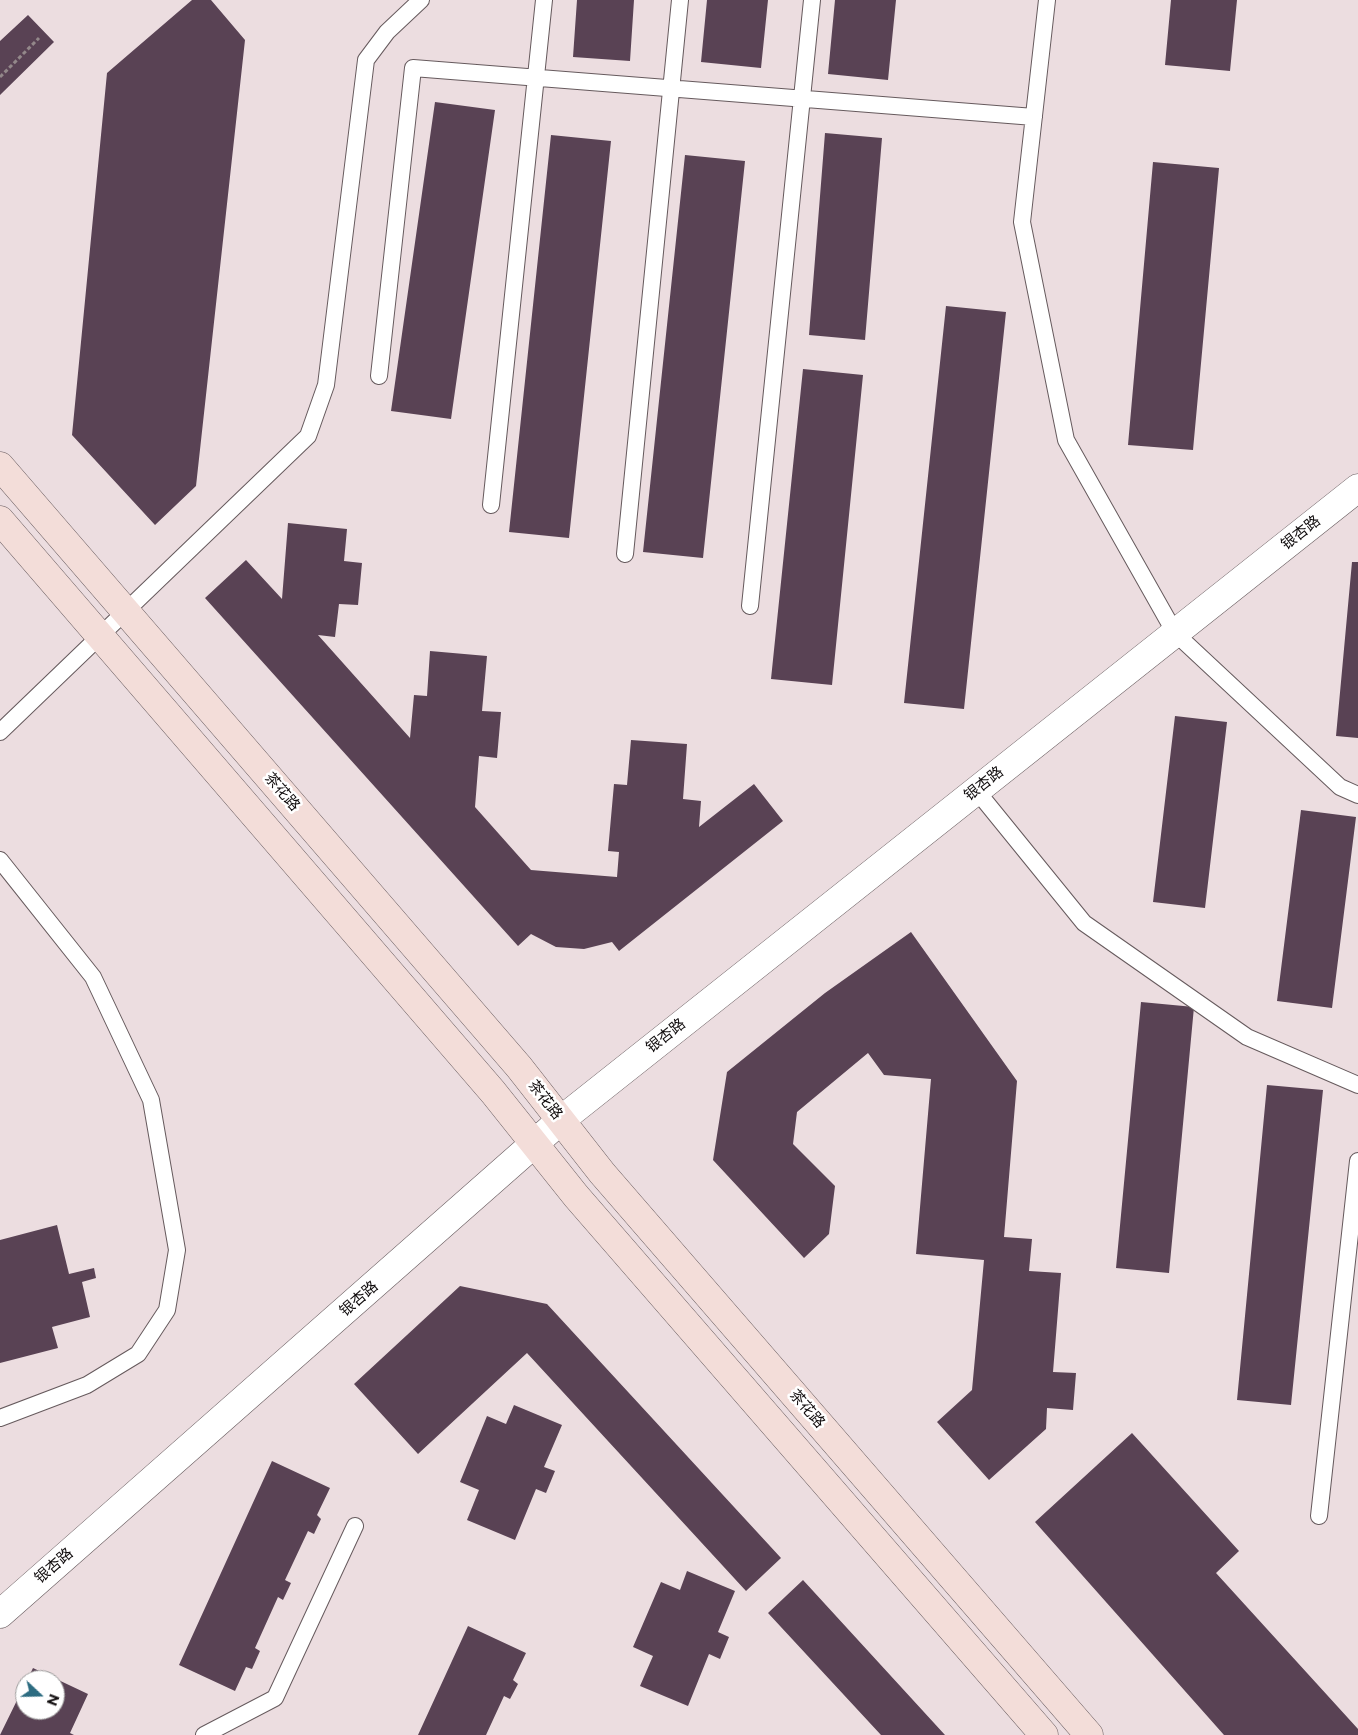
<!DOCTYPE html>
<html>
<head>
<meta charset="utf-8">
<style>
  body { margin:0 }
  #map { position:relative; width:1358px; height:1735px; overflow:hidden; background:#ecdde0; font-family:Montserrat,sans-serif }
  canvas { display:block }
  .north { position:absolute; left:15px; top:1670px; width:50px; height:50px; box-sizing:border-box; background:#fff; border:1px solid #9f9e9e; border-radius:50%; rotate:111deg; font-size:14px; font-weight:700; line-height:20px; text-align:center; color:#100c0d }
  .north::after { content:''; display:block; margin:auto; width:18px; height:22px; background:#2d6c81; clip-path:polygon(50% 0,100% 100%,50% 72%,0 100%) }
</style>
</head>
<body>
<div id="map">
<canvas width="1358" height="1735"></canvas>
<div class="north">N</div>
</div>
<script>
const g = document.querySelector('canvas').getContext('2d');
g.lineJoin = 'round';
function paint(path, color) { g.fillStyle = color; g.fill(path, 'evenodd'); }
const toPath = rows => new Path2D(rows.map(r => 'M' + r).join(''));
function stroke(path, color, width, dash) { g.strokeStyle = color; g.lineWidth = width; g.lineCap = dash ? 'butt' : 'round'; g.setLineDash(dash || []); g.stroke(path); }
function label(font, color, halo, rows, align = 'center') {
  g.font = font + ' Montserrat,"Noto Sans SC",sans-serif'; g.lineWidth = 5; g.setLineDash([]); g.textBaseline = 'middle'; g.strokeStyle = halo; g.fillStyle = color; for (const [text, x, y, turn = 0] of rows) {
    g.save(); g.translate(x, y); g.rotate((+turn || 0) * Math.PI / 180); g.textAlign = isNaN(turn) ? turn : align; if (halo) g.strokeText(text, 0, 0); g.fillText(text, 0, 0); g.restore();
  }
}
paint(toPath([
  [192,0,211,0,245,40,196,486,155,525,72,435,107,73],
  [577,0,634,0,630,61,573,57],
  [707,0,768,0,761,68,701,62],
  [835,0,896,0,888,80,828,74],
  [1171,0,1237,0,1230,71,1165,65],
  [28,15,54,42,0,95,0,41],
  [435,102,495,110,451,419,391,411],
  [825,133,882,138,865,340,809,335],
  [551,135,611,141,569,538,509,532],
  [685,155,745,161,703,558,643,552],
  [1153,162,1219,168,1193,450,1128,445],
  [946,306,1006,312,964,709,904,703],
  [803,369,863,375,832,685,771,679],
  [288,523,347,529,344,561,362,563,358,605,339,604,335,637,318,635,410,738,414,695,427,696,430,651,487,656,482,711,501,712,497,758,479,756,475,807,531,870,617,877,619,852,608,851,614,784,627,785,631,740,687,744,683,799,701,801,699,827,754,784,783,821,619,951,612,942,584,949,556,947,531,934,518,946,205,598,246,560,282,599],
  [1352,562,1358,562,1358,738,1336,736],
  [1175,716,1227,722,1205,908,1153,902],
  [1301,810,1356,817,1332,1008,1277,1001],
  [911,932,1017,1081,1004,1237,1032,1239,1029,1271,1061,1273,1053,1372,1076,1373,1073,1410,1047,1408,1046,1429,989,1480,937,1422,972,1390,984,1260,916,1254,931,1079,884,1075,868,1053,797,1112,793,1144,835,1186,829,1234,804,1258,713,1160,727,1072,825,993],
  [1141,1002,1194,1007,1169,1273,1116,1268],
  [1267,1085,1323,1090,1291,1405,1237,1400],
  [57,1225,69,1274,94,1268,96,1278,82,1282,90,1317,52,1327,58,1348,0,1363,0,1240],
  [460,1286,547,1304,781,1558,746,1591,527,1353,418,1454,354,1384],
  [514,1405,562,1425,544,1467,555,1471,546,1493,536,1489,515,1540,467,1520,479,1490,460,1482,487,1416,506,1424],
  [1132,1433,1239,1551,1216,1573,1358,1729,1358,1735,1224,1735,1035,1522],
  [272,1461,330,1488,317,1515,321,1519,314,1534,308,1531,285,1580,291,1583,283,1600,278,1597,255,1648,260,1651,252,1669,246,1667,235,1691,179,1665],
  [687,1571,735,1591,718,1632,729,1637,720,1659,709,1654,688,1706,640,1686,653,1656,633,1647,661,1582,680,1590],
  [803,1580,945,1735,881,1735,768,1613],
  [468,1626,526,1653,513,1680,518,1684,510,1699,504,1696,486,1735,418,1735],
  [33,1668,88,1694,70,1733,74,1735,0,1735,25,1684,25,1710,55,1710,55,1680,27,1680]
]), '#594254');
const service = toPath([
  [1047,0,1022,222,1066,440,1175,633,1340,787,1358,795],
  [379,376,413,68,1034,117],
  [491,505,544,0],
  [625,554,680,0],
  [750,606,812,0],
  [0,732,308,436,326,385,366,60,387,32,421,0],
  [976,790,1084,923,1247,1037,1358,1085],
  [0,860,93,977,151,1100,177,1250,167,1310,138,1354,87,1385,0,1418],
  [1319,1516,1358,1161],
  [204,1735,275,1698,355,1526]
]);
const minor = toPath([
  [0,1614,561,1120,1358,488]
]);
const secondary = toPath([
  [0,466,519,1067,602,1173,1089,1735],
  [0,520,493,1092,576,1196,1044,1735]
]);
stroke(service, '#665a5d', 18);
stroke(minor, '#665a5d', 29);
stroke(secondary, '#665a5d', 29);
stroke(toPath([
  [0,77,39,38]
]), '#93888a', 3, [4, 2.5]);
stroke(service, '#fff', 16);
stroke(minor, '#fff', 28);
stroke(secondary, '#f3ddd9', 28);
label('15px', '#100c0d', '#fff', [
  ["银杏路",1301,533,-38],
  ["银杏路",984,784,-38],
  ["茶花路",282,792,49],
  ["银杏路",666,1036,-38],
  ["茶花路",545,1100,52],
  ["银杏路",359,1299,-41],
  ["茶花路",807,1409,49],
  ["银杏路",54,1566,-41]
]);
</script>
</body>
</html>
